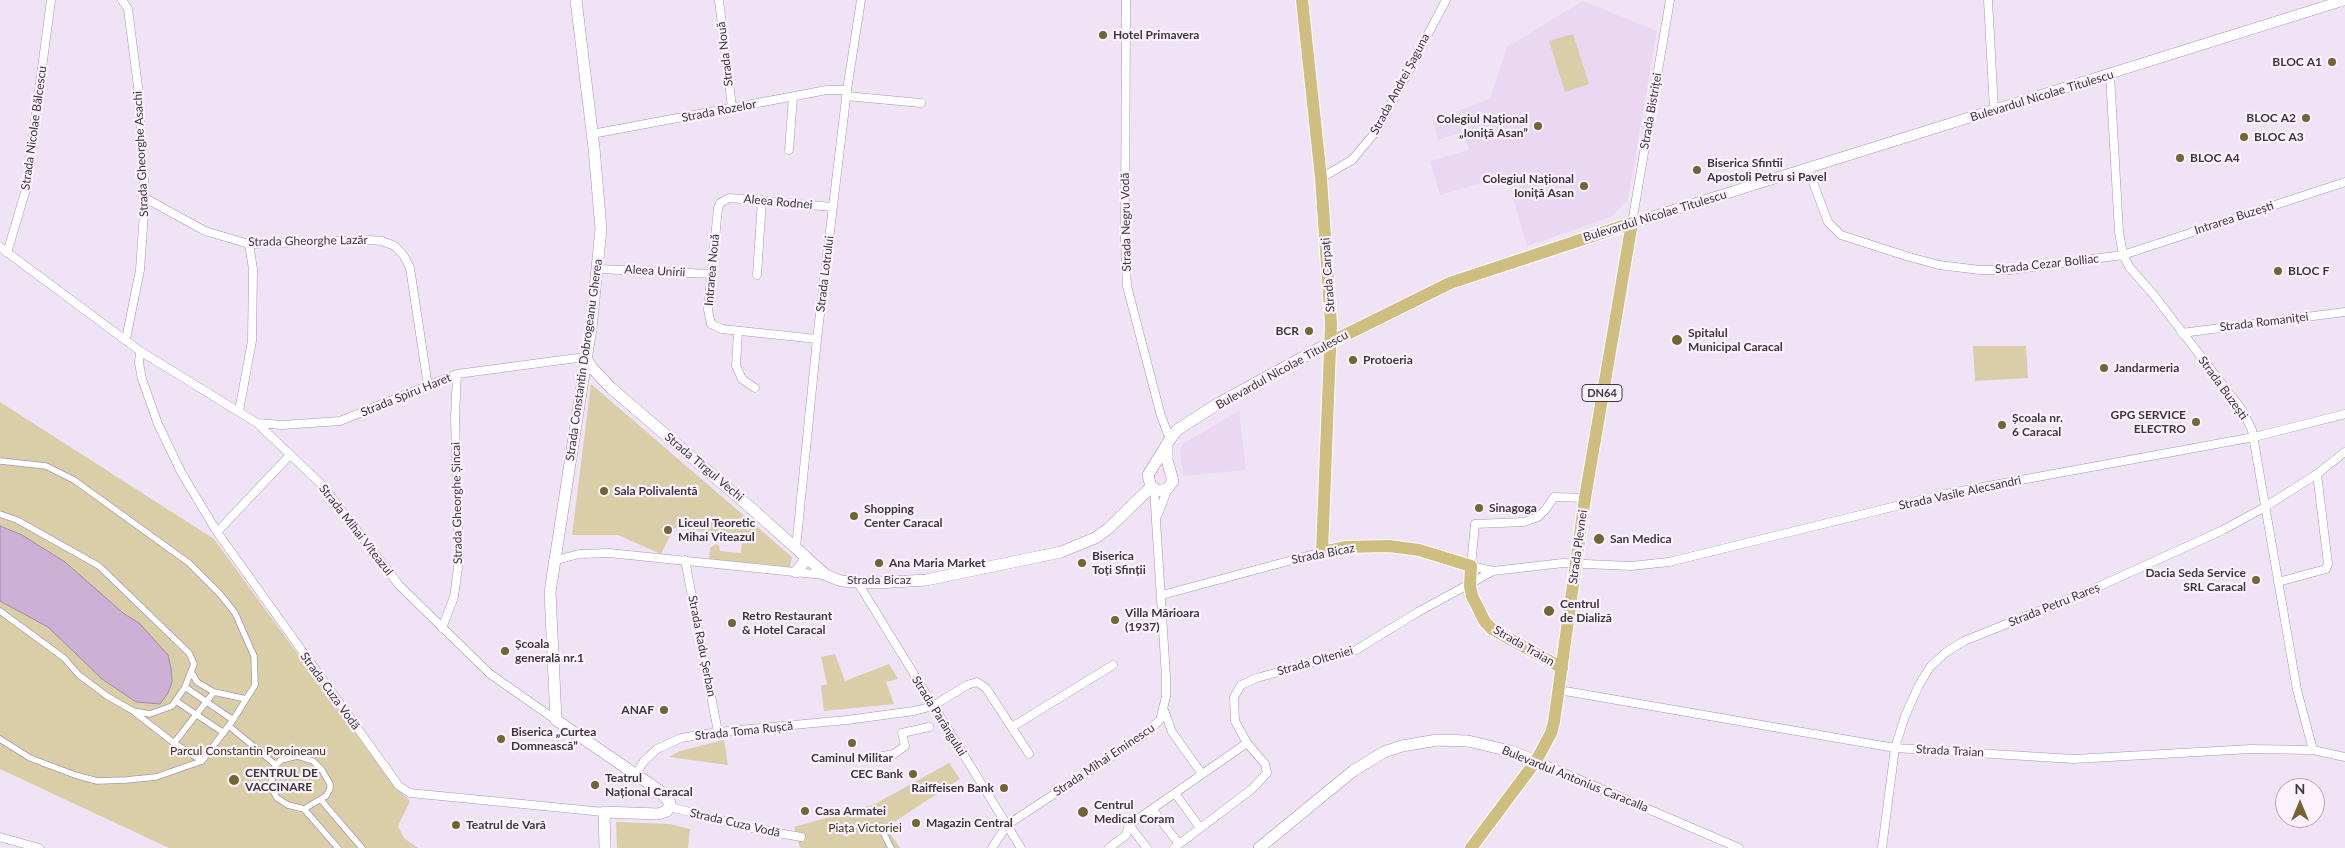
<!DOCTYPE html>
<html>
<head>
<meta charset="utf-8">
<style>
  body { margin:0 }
  #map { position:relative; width:2345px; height:848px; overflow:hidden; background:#f1e3f6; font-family:Lato,sans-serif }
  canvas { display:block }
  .north { position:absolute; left:2275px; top:778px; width:50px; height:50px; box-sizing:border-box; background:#fbf2fe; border:1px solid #afa7b2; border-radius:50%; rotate:0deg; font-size:14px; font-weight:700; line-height:20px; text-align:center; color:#3d373f }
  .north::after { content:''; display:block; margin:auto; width:18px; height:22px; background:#736532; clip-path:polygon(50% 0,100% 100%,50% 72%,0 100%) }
</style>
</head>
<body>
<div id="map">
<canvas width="2345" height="848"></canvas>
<div class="north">N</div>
</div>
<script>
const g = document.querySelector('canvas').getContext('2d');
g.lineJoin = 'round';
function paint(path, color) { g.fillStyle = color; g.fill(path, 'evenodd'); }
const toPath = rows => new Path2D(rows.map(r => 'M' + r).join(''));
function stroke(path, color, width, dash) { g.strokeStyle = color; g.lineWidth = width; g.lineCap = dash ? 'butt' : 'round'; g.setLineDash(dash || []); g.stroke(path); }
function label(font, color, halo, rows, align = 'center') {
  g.font = font + ' Lato,sans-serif'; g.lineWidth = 4.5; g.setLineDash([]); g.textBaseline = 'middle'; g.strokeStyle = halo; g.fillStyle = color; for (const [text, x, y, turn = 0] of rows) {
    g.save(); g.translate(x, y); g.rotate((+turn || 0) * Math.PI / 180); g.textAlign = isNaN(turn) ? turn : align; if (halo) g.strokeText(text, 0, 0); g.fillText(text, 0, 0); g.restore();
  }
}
paint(toPath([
  [1583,1,1657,31,1628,199,1611,217,1527,246,1507,176,1440,195,1430,161,1469,150,1463,132,1438,140,1433,120,1490,99,1507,47],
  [1239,411,1246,470,1183,476,1180,450,1183,444]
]), '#ead7f1');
paint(toPath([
  [1573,34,1589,84,1565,92,1549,41],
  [1973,346,2026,346,2028,378,1975,381],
  [591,384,792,557,790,567,709,559,710,548,716,544,719,546,720,551,741,553,742,536,674,528,661,554,618,535,572,535],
  [0,402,214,539,394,786,410,801,398,826,404,838,418,848,169,848,0,769],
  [835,654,845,681,889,664,898,679,886,682,894,704,824,711,821,686,827,684,821,657],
  [724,740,728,765,669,757,680,751],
  [949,763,960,779,886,827,900,848,800,848,794,827,875,804],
  [616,822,670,824,690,829,688,848,617,848]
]), '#d9cea7');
const water = toPath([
  [0,526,22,535,65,562,123,613,139,623,168,655,171,668,172,682,168,693,160,704,136,702,102,679,48,627,0,601,0,526]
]);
paint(water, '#ccb0d5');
stroke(water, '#a18ca8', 1);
const pedestrian = toPath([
  [0,461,46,466,74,480,189,563,220,594,235,613,254,656,255,685,233,720],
  [0,514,17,520,99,566,189,653,194,664,185,687,233,720,202,761,156,777,126,780,97,781,75,775,30,758,0,739],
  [0,611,64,658,79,675,107,696,133,711,150,714,172,706,185,687],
  [214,692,246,699],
  [176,701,224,733],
  [134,712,174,743,214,692,197,682,192,673],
  [229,726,276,765],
  [174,743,202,761],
  [297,756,313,761,322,770,330,784,330,789,326,796,304,809,288,805,277,798,272,789,272,772,276,765,281,760,297,756],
  [321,800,362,848],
  [304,809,338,848],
  [880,826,891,848]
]);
const minor = toPath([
  [122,0,128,9,138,87,145,198,140,270,126,339],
  [719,0,732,108],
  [1126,0,1125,240,1127,286,1161,416,1170,439],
  [1988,0,1994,110],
  [2110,75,2119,232,2123,255,2130,268,2153,294,2242,410,2252,430,2297,690,2313,750],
  [846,96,921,103],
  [592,134,827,90,847,90],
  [789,150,793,97],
  [1808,169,1828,222,1841,235,1906,256,1939,265,1980,270,2010,270,2123,255,2345,182],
  [1321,178,1352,160,1378,129,1446,0],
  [145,198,205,231,249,244,369,240,382,241,395,246,404,256,410,268,428,386],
  [1632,223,1670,0],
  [0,247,140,351,257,423,321,484,399,585,490,674,556,720],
  [7,253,26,189,51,0],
  [598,269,712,274],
  [757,275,762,200],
  [738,331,736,366,742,379,755,388],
  [2182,333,2345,312],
  [817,339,722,329,711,324,708,310,718,208,720,203,729,198,833,207],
  [140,351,139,363,142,379,158,424,181,472,217,532,399,786,410,793,604,812],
  [239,411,252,341,253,269,249,244],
  [257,423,282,425,340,421,457,374,585,357],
  [1585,498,1554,497,1546,509,1538,517,1524,522,1475,524,1471,566,1493,571,1563,563,1631,566,1669,562,1945,494,2254,437,2345,414],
  [1158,514,1168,488],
  [217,532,290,455],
  [796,548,817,339,847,90,861,0],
  [685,560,718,732],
  [553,561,579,554,609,553,824,575],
  [2278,582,2326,569,2328,564,2317,474],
  [858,583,1021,848],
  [1162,595,1322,552],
  [442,628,454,597,459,560,455,418,457,374],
  [1559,690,1895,748,2074,759,2251,749,2313,750,2345,757],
  [1164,710,1172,732,1202,774],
  [1012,727,1113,665],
  [873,758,894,754,905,746,902,733,929,727],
  [1536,761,1739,848],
  [636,774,644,761,657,749,681,738,718,732,847,720,914,711,933,706,967,685,977,682,986,688,1029,754],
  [1175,793,1200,828],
  [670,807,756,829,801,837],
  [1152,809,1179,844],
  [1129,825,1147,848],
  [0,837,39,848],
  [992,848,1007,825,1144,735,1160,720,1166,697,1166,677,1154,489],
  [1109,848,1126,835,1129,825,1247,743],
  [1174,848,1252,789,1267,773,1265,764,1247,743,1235,721,1234,697,1241,685,1257,678,1356,650,1418,612,1493,571],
  [1882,848,1895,748,1905,716,1919,685,1930,667,1945,653,1964,641,2089,591,2223,530,2265,507,2317,474,2345,452]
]);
const tertiary = toPath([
  [1632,223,2345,0]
]);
const secondary = toPath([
  [576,0,594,148,601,229,591,328,550,592,556,720,660,791,670,803,667,811,658,814,604,812,605,848],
  [585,357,593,369,611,388,751,508,817,567,826,575,841,581,877,583,926,580,1061,552,1095,538,1109,528,1151,487],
  [1167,444,1167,460,1173,481,1168,488,1160,491,1151,487,1148,475,1170,439,1177,430,1219,403,1331,342],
  [796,572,804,562,804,555],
  [1259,848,1353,771,1384,752,1402,746,1437,740,1468,741,1510,751,1536,761]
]);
const primary = toPath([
  [1302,0,1321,178,1331,324,1322,552,1345,547,1389,546,1419,550,1471,566,1470,586,1472,596,1485,622,1492,629,1562,668],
  [1331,342,1450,283,1632,223,1585,498,1554,722,1551,733,1536,761,1471,848]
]);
stroke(pedestrian, '#a698ab', 7);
stroke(minor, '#a698ab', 9);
stroke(tertiary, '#a698ab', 11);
stroke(secondary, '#a698ab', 12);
stroke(primary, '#fff', 14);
stroke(pedestrian, '#fff', 5.5);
stroke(minor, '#fff', 8);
stroke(tertiary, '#fff', 10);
stroke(secondary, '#fff', 11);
stroke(primary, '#cebe80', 12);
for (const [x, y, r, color] of [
  [1103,35,5,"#736532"],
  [2332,62,5,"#736532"],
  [2306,118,5,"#736532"],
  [1538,126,5,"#736532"],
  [2244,137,5,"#736532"],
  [2180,158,5,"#736532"],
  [1697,170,5,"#736532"],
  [1584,186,5,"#736532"],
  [2278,271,5,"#736532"],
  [1309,331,5,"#736532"],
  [1677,340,6,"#736532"],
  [1353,360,5,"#736532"],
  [2104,368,5,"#736532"],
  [2196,422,5,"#736532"],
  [2002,425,5,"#736532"],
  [604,491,5,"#736532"],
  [1479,508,5,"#736532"],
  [854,516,5,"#736532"],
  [668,530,5,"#736532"],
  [1599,539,6,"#736532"],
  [879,563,5,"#736532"],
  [1082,563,5,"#736532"],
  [2256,580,5,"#736532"],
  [1549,611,6,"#736532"],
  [1115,620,5,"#736532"],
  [732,623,5,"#736532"],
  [505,651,5,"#736532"],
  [664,710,5,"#736532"],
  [501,739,5,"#736532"],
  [852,743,5,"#736532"],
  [913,774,5,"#736532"],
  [234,780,6,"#736532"],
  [595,785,5,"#736532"],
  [1004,788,5,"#736532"],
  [805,811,5,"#736532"],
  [1083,812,6,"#736532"],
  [916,823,5,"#736532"],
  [456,825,5,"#736532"]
]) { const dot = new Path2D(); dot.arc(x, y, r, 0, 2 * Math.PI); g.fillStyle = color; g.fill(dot); stroke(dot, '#fbf2fe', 2); }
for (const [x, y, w] of [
  [1602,393,40]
]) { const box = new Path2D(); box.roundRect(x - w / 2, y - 8.5, w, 17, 4); g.fillStyle = '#fbf2fe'; g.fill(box); stroke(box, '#3d373f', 1); }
label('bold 11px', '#3d373f', null, [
  ["DN64",1602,393]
]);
label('bold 12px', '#3d373f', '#fbf2fe', [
  ["Hotel Primavera",1113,35],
  ["BLOC A1",2322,62,"right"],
  ["BLOC A2",2296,118,"right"],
  ["Colegiul Național",1528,119,"right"],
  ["„Ioniță Asan”",1528,133,"right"],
  ["BLOC A3",2254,137],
  ["BLOC A4",2190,158],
  ["Biserica Sfintii",1707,163],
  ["Apostoli Petru si Pavel",1707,177],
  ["Colegiul Național",1574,179,"right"],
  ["Ioniță Asan",1574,193,"right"],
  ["BLOC F",2288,271],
  ["BCR",1299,331,"right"],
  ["Spitalul",1688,333],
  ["Municipal Caracal",1688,347],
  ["Protoeria",1363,360],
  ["Jandarmeria",2114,368],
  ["GPG SERVICE",2186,415,"right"],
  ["ELECTRO",2186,429,"right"],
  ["Școala nr.",2012,418],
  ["6 Caracal",2012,432],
  ["Sala Polivalentă",614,491],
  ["Sinagoga",1489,508],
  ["Shopping",864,509],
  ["Center Caracal",864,523],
  ["Liceul Teoretic",678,523],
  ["Mihai Viteazul",678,537],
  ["San Medica",1610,539],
  ["Biserica",1092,556],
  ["Toți Sfinții",1092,570],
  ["Ana Maria Market",889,563],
  ["Dacia Seda Service",2246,573,"right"],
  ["SRL Caracal",2246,587,"right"],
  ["Centrul",1560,604],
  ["de Dializă",1560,618],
  ["Villa Mărioara",1125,613],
  ["(1937)",1125,627],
  ["Retro Restaurant",742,616],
  ["& Hotel Caracal",742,630],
  ["Școala",515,644],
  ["generală nr.1",515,658],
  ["ANAF",654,710,"right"],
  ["Biserica „Curtea",511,732],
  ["Domnească”",511,746],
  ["Caminul Militar",852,758,"center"],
  ["CENTRUL DE",245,773],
  ["VACCINARE",245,787],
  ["CEC Bank",903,774,"right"],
  ["Teatrul",605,778],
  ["Național Caracal",605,792],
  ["Raiffeisen Bank",994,788,"right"],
  ["Centrul",1094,805],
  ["Medical Coram",1094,819],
  ["Casa Armatei",815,811],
  ["Magazin Central",926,823],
  ["Teatrul de Vară",466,825]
], 'left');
label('12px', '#3d373f', '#fbf2fe', [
  ["Strada Nouă",725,54,-97],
  ["Strada Andrei Șaguna",1400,84,-62],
  ["Bulevardul Nicolae Titulescu",2042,96,-17],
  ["Strada Rozelor",719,111,-11],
  ["Strada Bistriței",1651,111,-80],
  ["Strada Nicolae Bălcescu",34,128,-82],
  ["Strada Gheorghe Asachi",141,154,-93],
  ["Aleea Rodnei",778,202,5],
  ["Bulevardul Nicolae Titulescu",1655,216,-17],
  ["Intrarea Buzești",2234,218,-18],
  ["Strada Negru Vodă",1126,222,-91],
  ["Strada Gheorghe Lazăr",308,241,-1],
  ["Strada Cezar Bolliac",2047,264,-6],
  ["Intrarea Nouă",712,270,-85],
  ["Aleea Unirii",655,271,3],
  ["Strada Lotrului",825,274,-83],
  ["Strada Carpați",1328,275,-94],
  ["Strada Romaniței",2264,322,-7],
  ["Strada Constantin Dobrogeanu Gherea",584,360,-82],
  ["Bulevardul Nicolae Titulescu",1282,370,-29],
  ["Strada Buzești",2223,388,54],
  ["Strada Spiru Haret",406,395,-22],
  ["Strada Tîrgul Vechi",704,467,40],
  ["Strada Vasile Alecsandri",1960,493,-12],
  ["Strada Gheorghe Șincai",457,503,-91],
  ["Strada Mihai Viteazul",356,530,52],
  ["Strada Plevnei",1578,547,-82],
  ["Strada Bicaz",1323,554,-11],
  ["Strada Bicaz",879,580],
  ["Strada Petru Rareș",2054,605,-22],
  ["Strada Radu Șerban",702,646,79],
  ["Strada Traian",1524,646,30],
  ["Strada Olteniei",1315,661,-16],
  ["Strada Cuza Vodă",330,691,54],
  ["Strada Parângului",939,716,58],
  ["Strada Toma Rușcă",744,731,-6],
  ["Strada Traian",1950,751,3],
  ["Strada Mihai Eminescu",1104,760,-34],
  ["Bulevardul Antonius Caracalla",1575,779,22],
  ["Strada Cuza Vodă",735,823,13]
]);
label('12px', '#3d330f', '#fbf2fe', [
  ["Parcul Constantin Poroineanu",248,751],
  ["Piața Victoriei",865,828]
]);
</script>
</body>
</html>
